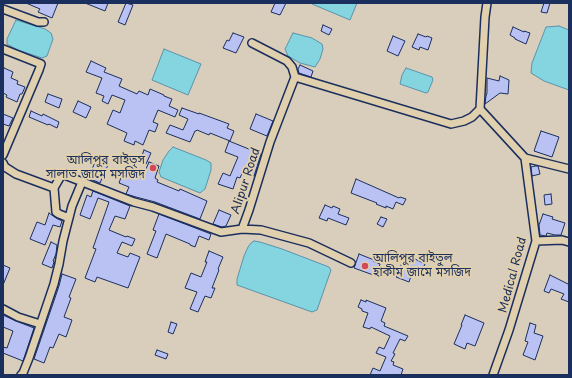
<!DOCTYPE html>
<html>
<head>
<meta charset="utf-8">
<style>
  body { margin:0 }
  #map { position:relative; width:572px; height:378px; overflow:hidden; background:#d9cdbb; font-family:"Playpen Sans",sans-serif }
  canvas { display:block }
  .frame { position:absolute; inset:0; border:4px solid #1b2f5e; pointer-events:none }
</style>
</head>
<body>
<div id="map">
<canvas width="572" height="378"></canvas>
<div class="frame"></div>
</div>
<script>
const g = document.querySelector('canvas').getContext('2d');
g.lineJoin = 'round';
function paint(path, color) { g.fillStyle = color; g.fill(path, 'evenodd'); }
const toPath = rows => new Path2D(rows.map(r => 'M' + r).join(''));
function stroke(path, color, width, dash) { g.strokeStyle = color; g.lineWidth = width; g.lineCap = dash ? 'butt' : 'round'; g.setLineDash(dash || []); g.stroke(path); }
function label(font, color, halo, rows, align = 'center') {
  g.font = font + ' "Playpen Sans","Noto Sans Bengali",sans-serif'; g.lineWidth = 4; g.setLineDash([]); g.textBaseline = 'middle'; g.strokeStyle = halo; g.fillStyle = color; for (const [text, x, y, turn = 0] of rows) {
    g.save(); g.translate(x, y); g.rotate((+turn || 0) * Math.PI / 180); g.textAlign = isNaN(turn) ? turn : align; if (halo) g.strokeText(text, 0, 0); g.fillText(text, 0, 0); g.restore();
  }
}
const water = toPath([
  [312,3,357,3,350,20,312,4,312,3],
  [16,20,45,29,51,33,53,39,47,56,42,58,18,50,7,44,7,39,16,20],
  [559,26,569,30,569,90,544,81,531,73,532,63,546,27,559,26],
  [293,33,312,38,322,44,323,49,320,59,315,67,300,63,288,56,285,49,293,33],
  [164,49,201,64,188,95,152,80,164,49],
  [406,68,432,77,433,80,428,92,426,93,400,84,402,75,406,68],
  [173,147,206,160,211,163,211,170,205,189,200,193,161,177,159,172,163,160,169,151,173,147],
  [254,241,260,242,282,249,329,267,331,270,317,310,312,312,237,285,237,279,244,256,248,247,251,243,254,241]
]);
paint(water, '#84d5df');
stroke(water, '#5a93ab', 1);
const building = toPath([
  [26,3,58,3,52,18,38,12,40,9,26,3],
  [85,3,108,3,105,11,85,3],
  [126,3,133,5,125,25,118,22,126,3],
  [275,3,286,3,280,15,271,12,275,3],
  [544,3,550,3,547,13,541,12,544,3],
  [323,25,332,29,329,35,321,31,323,25],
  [513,27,524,32,524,31,530,33,526,44,515,39,515,38,510,35,513,27],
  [233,33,244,37,236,53,223,48,227,40,229,41,233,33],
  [418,34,426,37,427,36,432,38,428,50,420,47,419,50,412,47,418,34],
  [393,36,405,41,398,56,387,51,393,36],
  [91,61,106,68,104,72,122,79,119,86,137,94,139,91,148,95,150,89,164,95,164,96,172,99,169,106,178,110,175,117,158,110,153,122,158,124,155,132,149,130,143,145,135,141,134,145,124,141,127,133,107,124,113,110,120,113,125,100,112,95,108,104,102,101,104,96,96,93,102,78,86,72,91,61],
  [300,65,313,71,311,77,299,73,298,69,300,65],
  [4,68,13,72,11,78,18,81,17,84,25,87,22,94,20,94,17,102,6,97,7,95,3,93,3,71,4,68],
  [500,76,509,80,508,94,500,93,485,104,486,96,487,93,487,78,499,81,500,76],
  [48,94,62,99,59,108,45,102,48,94],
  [78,101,91,107,86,118,73,112,78,101],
  [182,108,199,114,199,113,229,124,227,128,234,131,230,141,210,133,209,135,197,130,196,131,195,131,190,142,166,133,170,125,183,130,188,119,179,115,182,108],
  [31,111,42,116,43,114,59,122,57,128,49,124,48,125,29,117,31,111],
  [3,114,13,118,9,126,3,124,3,114],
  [256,114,273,121,267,136,250,129,256,114],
  [541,131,559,137,552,157,534,151,541,131],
  [229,141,261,154,254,176,243,171,240,178,237,177,233,189,218,184,223,173,230,176,238,157,225,152,229,141],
  [144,150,151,153,146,164,140,161,144,150],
  [96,160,108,165,100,183,88,178,96,160],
  [149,162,159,166,155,178,158,180,157,182,179,191,180,189,207,201,200,219,155,202,136,197,126,194,129,187,119,183,123,172,133,176,134,175,142,178,149,162],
  [535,166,538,166,540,174,532,176,531,167,535,166],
  [356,179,399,198,400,197,406,199,403,205,396,202,393,209,386,206,386,208,376,204,377,203,351,193,356,179],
  [93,191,130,206,125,219,115,216,109,230,126,237,127,236,135,239,132,246,122,242,117,253,128,257,130,253,140,257,128,288,97,277,95,282,85,278,96,249,93,248,109,202,98,198,90,219,80,215,87,195,91,197,93,191],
  [551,194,552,204,545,205,544,195,551,194],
  [325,205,332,208,333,206,340,209,338,214,349,218,346,225,328,218,327,221,319,218,325,205],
  [219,210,231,215,226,226,222,227,213,224,219,210],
  [49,213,56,218,62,221,60,227,53,225,45,245,30,239,37,222,45,225,49,213],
  [159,214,211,234,209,240,199,236,195,247,190,245,190,244,166,234,157,258,147,254,156,231,153,230,159,214],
  [543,214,553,217,552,219,565,223,561,235,555,235,547,233,546,236,540,235,539,225,543,214],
  [381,217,387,219,383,227,377,224,381,217],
  [51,242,57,245,56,254,53,261,54,262,52,268,42,264,51,242],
  [209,251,223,257,218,269,219,270,212,288,215,288,211,298,205,296,198,312,190,309,197,292,185,288,191,273,201,277,207,262,205,262,209,251],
  [359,254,374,260,373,261,380,264,376,276,354,268,359,254],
  [407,255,425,264,419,276,412,273,409,282,396,277,402,263,403,263,407,255],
  [3,265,10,268,3,285,3,265],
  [62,274,76,279,69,297,71,298,64,317,72,320,66,337,59,334,53,348,50,347,44,363,34,359,59,286,62,274],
  [550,275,568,284,569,282,569,302,561,299,564,294,551,289,549,293,544,291,550,275],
  [361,300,366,302,366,300,386,308,381,321,385,323,384,326,408,336,405,341,400,339,393,353,395,354,391,361,394,362,393,365,403,369,401,375,370,375,373,368,380,371,386,357,376,353,379,347,384,349,390,336,371,327,370,329,363,327,368,313,362,311,362,309,358,307,361,300],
  [3,315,16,321,34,328,23,361,3,353,3,347,7,348,13,331,3,327,3,315],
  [465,315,484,323,475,346,467,343,465,349,454,344,462,325,461,325,465,315],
  [171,322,177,324,173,334,168,332,171,322],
  [530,323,536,325,534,333,543,336,535,360,523,355,528,342,525,341,530,323],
  [157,350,168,354,166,359,155,355,157,350]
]);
paint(building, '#bac2f3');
stroke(building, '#1b2f5e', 1);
const street = toPath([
  [487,3,485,17,480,109,525,158,536,241,509,330,493,375],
  [3,9,38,22,44,22],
  [252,43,287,61,292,67,295,77],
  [3,49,41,64,39,70,3,155],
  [525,158,569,169],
  [3,163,5,167,16,174,54,188,62,174,134,202,153,207,221,232,242,229,249,210,270,142,295,77,451,124,464,121,472,117,480,109],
  [54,188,56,212,59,214,69,218],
  [242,229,261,230,309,243,351,263],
  [536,241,562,240,569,242],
  [3,309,18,317,40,324],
  [21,375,23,373,29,358,54,284,59,264,63,241,72,206,82,182]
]);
stroke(street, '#1b2f5e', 10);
stroke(street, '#e1d0ad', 7);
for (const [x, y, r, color] of [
  [153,168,4,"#d1495b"],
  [365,266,4,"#d1495b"]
]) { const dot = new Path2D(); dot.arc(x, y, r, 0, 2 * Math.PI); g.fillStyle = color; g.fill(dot); stroke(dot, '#e1d0ad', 1.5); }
label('12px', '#1b2f5e', '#e1d0ad', [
  ["আলিপুর বাইতুস",145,161],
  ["সালাত জামে মসজিদ",145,175],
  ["আলিপুর বাইতুল",373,259,"left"],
  ["হাকীম জামে মসজিদ",373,273,"left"]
], 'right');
label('12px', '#1b2f5e', '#e1d0ad', [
  ["Alipur Road",246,181,-72],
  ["Medical Road",513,275,-75]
]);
</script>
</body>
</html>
